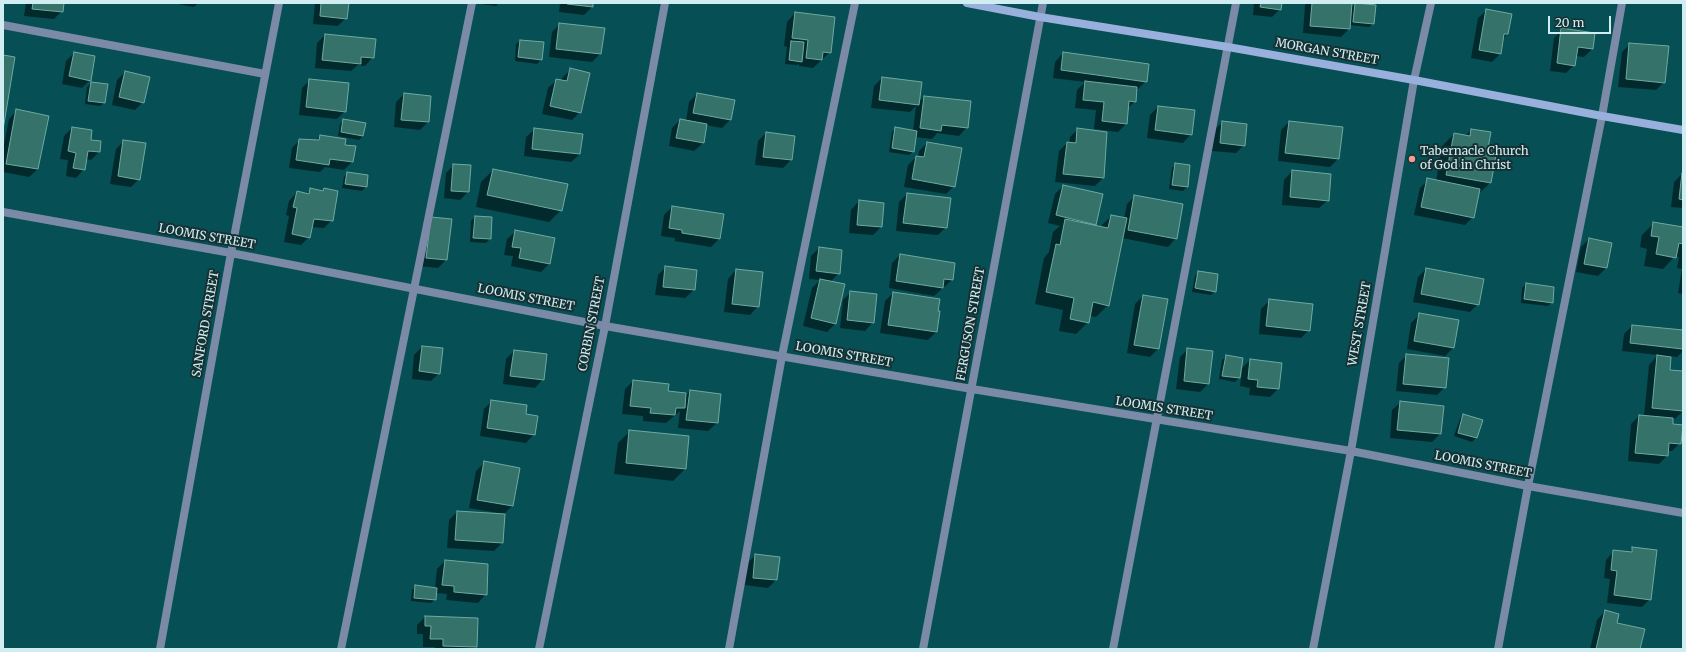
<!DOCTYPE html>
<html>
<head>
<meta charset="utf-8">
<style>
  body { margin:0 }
  #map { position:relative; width:1686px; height:652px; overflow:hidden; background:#054f55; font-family:Merriweather,serif }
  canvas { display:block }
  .frame { position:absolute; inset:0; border:4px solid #d0eef1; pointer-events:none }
  .scale { position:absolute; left:1548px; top:16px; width:63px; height:18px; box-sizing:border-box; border:2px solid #d0eef1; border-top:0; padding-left:5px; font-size:12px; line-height:14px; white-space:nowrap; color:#d0eef1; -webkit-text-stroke:3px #163033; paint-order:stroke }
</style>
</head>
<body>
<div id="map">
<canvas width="1686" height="652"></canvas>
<div class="frame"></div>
<div class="scale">20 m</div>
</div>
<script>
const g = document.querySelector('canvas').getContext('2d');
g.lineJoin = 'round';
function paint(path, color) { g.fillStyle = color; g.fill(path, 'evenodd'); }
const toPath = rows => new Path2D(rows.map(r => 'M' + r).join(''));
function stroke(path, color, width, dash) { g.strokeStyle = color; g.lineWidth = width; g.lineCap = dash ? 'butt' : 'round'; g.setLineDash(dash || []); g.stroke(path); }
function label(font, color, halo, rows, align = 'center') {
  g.font = font + ' Merriweather,serif'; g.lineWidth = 4; g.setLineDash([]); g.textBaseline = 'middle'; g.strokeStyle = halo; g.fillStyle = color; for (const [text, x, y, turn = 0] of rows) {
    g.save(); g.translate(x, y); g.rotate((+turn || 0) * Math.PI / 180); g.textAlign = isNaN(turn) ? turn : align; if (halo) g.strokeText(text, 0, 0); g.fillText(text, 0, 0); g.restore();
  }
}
paint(toPath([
  [26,3,63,3,62,11,54,19,24,16],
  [173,3,198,3,194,7],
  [315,3,348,3,346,18,338,26,313,24],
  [473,3,499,3,496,6],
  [560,3,592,3,592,7,584,15,559,12],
  [1254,3,1281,3,1280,9,1272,17,1253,15],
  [1307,3,1351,3,1350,9,1356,3,1373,24,1369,27,1349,25,1349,29,1341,37,1303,33,1305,5],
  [1487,10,1507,34,1503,39,1500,54,1492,62,1471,58,1478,18],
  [795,13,830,52,813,68,799,66,799,64,797,65,785,64,787,47,784,46,787,22],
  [560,24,600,54,592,62,549,57,552,32],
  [1562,30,1592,49,1584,57,1576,56,1574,65,1566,73,1550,71,1554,38],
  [325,35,373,57,365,66,358,65,351,71,315,68,317,43],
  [520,41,541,60,537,64,515,61,516,44],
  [1630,44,1664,82,1656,90,1618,87,1622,52],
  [74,53,90,80,82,88,62,84,66,61],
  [1063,53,1146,81,1138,89,1136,89,1135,101,1128,108,1126,124,1118,132,1094,129,1096,110,1075,108,1077,90,1085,82,1053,78,1055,62],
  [570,70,580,112,572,120,542,114,548,88,557,80,561,81,562,78],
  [125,72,143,102,135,110,112,105,117,80],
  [882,78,918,103,924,97,967,127,959,136,937,133,932,139,915,137,913,152,909,155,889,152,892,132,896,128,913,132,916,106,910,112,871,108,874,86],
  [310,80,345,111,337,119,299,115,302,88],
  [91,83,104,103,100,106,85,104,87,87],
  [404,94,428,122,420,130,394,127,396,102],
  [697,94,734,101,730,120,722,128,706,125,703,143,694,151,669,146,672,128,680,120,686,121,689,102],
  [1158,107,1191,134,1183,143,1147,138,1150,115],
  [17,110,48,116,38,169,29,177,3,172,3,149,9,119],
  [344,120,363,136,359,140,338,136,340,124],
  [1223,122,1244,145,1236,153,1212,151,1214,130],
  [1289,122,1342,128,1338,159,1330,167,1278,161,1281,130],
  [72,128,90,141,100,142,99,152,91,160,86,159,84,169,76,178,66,176,68,160,60,159,64,136],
  [535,129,580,154,571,162,524,156,526,137],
  [1078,129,1106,133,1103,178,1095,186,1055,182,1059,151,1067,143,1069,143,1070,137],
  [1471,130,1487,149,1495,151,1490,183,1477,195,1473,217,1465,225,1414,215,1420,188,1428,180,1436,181,1442,146,1454,134,1465,136],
  [766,133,791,160,783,168,755,165,758,141],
  [320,136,344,145,352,162,344,170,325,167,320,172,289,168,292,148,300,140,315,141],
  [124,141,139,179,131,187,110,184,116,149],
  [927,143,954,186,946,194,904,187,908,165,916,157,918,157,919,151],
  [1176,164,1187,187,1183,191,1169,189,1172,168],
  [454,165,468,192,460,200,444,198,446,173],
  [493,170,561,210,549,222,476,207,481,182],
  [1292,171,1328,200,1319,208,1282,205,1284,180],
  [348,173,366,187,362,191,342,188,344,177],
  [1682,174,1683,208,1671,207,1674,182],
  [1063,186,1095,224,1094,226,1100,227,1111,216,1124,219,1127,204,1135,196,1176,238,1168,247,1122,238,1108,305,1096,317,1090,316,1088,322,1076,334,1059,331,1063,310,1035,304,1044,258,1049,252,1053,232,1060,226,1048,223,1055,194],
  [324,189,332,220,324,228,311,227,309,237,301,245,284,242,289,216,286,215,289,201,297,192,306,194,311,190,322,192],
  [907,194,946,227,938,235,896,231,899,202],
  [859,201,881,227,873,235,849,233,851,210],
  [672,207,719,239,711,247,675,241,675,238,661,236,664,215],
  [475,217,491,218,490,239,486,243,470,242,471,221],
  [1654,223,1683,228,1683,294,1678,293,1682,269,1677,268,1679,257,1675,256,1663,269,1644,266,1647,249,1640,247,1642,235],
  [423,226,446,260,438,268,418,266],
  [516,231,554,238,549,264,541,272,511,266,513,256,504,255,507,239],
  [1589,239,1606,268,1598,276,1576,272,1581,247],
  [819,248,839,273,830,282,835,324,827,332,803,326,812,288,820,280,809,279,811,256],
  [900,255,952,280,934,296,889,288,892,263],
  [666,267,696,271,694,290,685,298,655,295,658,275],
  [1426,269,1478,304,1470,312,1413,302,1418,277],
  [736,270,758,306,750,315,724,312,728,279],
  [1199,272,1215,291,1211,295,1192,292,1195,276],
  [1526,284,1552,302,1548,306,1521,303,1522,288],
  [851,292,873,322,865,331,840,328,843,300],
  [893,293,939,312,936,332,928,340,880,333,885,301],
  [1143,296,1166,300,1158,349,1150,357,1127,353,1135,304],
  [1270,300,1309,330,1301,338,1259,334,1261,309],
  [1420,314,1453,348,1445,356,1407,349,1411,323],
  [1632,326,1683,331,1683,351,1677,357,1670,356,1669,371,1683,372,1683,411,1675,419,1672,418,1671,425,1680,443,1672,451,1668,451,1667,456,1659,464,1628,461,1631,424,1639,416,1644,416,1649,365,1658,355,1622,351,1624,334],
  [422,347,439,373,431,381,412,379,414,355],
  [1188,349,1209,383,1200,392,1176,389,1180,357],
  [514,351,543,379,535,388,503,384,506,359],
  [1407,355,1445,387,1437,395,1396,391,1399,363],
  [1226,357,1240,370,1250,360,1278,389,1270,397,1249,395,1250,388,1240,386,1242,371,1240,370,1239,378,1235,382,1219,379,1222,360],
  [633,381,685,396,690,391,720,395,717,423,708,431,678,428,680,411,666,423,643,421,643,416,622,414,625,389],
  [492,401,525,415,534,434,526,443,480,436,484,409],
  [1401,402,1440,434,1432,442,1390,438,1392,410],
  [1463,415,1481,420,1476,438,1472,442,1454,436,1460,419],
  [630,431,685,469,673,481,614,474,618,443],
  [485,462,519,469,512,506,504,514,502,543,494,551,447,548,449,520,457,512,498,514,498,513,469,508,476,471],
  [1633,548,1650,599,1642,607,1607,603,1610,579,1604,578,1606,560,1614,551,1628,553],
  [756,555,776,580,768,588,745,585,747,563],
  [445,561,486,594,478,603,446,600,447,594,436,593,435,600,431,603,411,601,412,590,416,586,435,588,437,569],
  [1605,611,1616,623,1639,649,1590,649,1597,620],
  [425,617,476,647,474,649,435,649,435,647,423,647,423,634,417,634,417,625]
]), '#0007');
const building = toPath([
  [33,3,64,3,63,12,32,9,33,3],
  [321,3,349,3,347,19,320,16,321,3],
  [567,3,593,3,593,7,567,4,567,3],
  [1261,3,1282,3,1281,10,1260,7,1261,3],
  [1312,3,1352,3,1350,29,1310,26,1312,3],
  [1355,3,1376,5,1374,24,1353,22,1355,3],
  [1486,9,1512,14,1508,34,1504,34,1501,54,1479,50,1486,9],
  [795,12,835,17,831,53,823,52,822,60,806,58,808,40,792,38,795,12],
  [559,23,605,28,601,54,556,49,559,23],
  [1561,28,1595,33,1593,49,1578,47,1575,66,1557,63,1561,28],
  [325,34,376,39,374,58,361,57,361,64,322,60,325,34],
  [520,40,544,42,542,60,518,57,520,40],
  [791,41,804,42,802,62,789,60,791,41],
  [1629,43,1669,46,1665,83,1626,79,1629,43],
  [74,52,95,56,91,81,69,76,74,52],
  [1063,52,1149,64,1147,82,1061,70,1063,52],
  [3,55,15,57,3,130,3,55],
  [570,68,590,73,581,113,550,106,556,79,567,81,570,68],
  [125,71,150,77,144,103,119,97,125,71],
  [882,77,922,82,919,105,879,100,882,77],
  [309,79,349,83,346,112,306,107,309,79],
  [1085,81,1137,87,1136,102,1129,101,1127,124,1102,121,1104,102,1083,100,1085,81],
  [91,82,108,84,105,103,88,101,91,82],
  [404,93,431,96,429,122,401,120,404,93],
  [697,93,735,100,731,120,693,113,697,93],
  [924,96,971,101,968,128,942,125,941,131,920,128,924,96],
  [1158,106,1195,110,1192,135,1155,130,1158,106],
  [16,109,49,116,38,169,6,164,16,109],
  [343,119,366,123,363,136,341,132,343,119],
  [680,119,707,124,704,143,676,138,680,119],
  [1222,121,1247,124,1245,146,1220,143,1222,121],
  [1289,121,1343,127,1339,159,1285,153,1289,121],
  [72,127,92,130,91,140,101,141,100,152,88,151,85,170,73,168,76,153,68,151,72,127],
  [895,127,917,131,914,152,892,148,895,127],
  [534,128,583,134,580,154,532,149,534,128],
  [1077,128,1107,132,1104,178,1063,174,1067,142,1076,143,1077,128],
  [1471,129,1491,132,1488,148,1497,150,1491,183,1446,175,1454,133,1470,136,1471,129],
  [766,132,795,136,792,160,763,157,766,132],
  [320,135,346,139,345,145,356,146,353,162,330,159,329,165,296,160,299,139,319,140,320,135],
  [123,140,146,143,140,180,118,176,123,140],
  [927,142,962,148,955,187,912,179,916,156,924,157,927,142],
  [1175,163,1190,165,1188,187,1172,185,1175,163],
  [453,164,471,165,469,192,451,191,453,164],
  [493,169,568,184,562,211,487,195,493,169],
  [1292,170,1331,174,1329,201,1290,197,1292,170],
  [347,172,368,175,367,187,345,184,347,172],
  [1682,173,1683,173,1683,200,1679,199,1682,173],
  [1427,178,1480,189,1474,218,1421,207,1427,178],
  [1063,185,1103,194,1096,225,1056,215,1063,185],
  [310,188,323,191,324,188,338,191,333,221,314,219,310,238,292,234,297,208,293,207,297,191,309,194,310,188],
  [907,193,951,198,947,228,903,223,907,193],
  [1134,195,1183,204,1177,239,1128,230,1134,195],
  [859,200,884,203,882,227,857,225,859,200],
  [672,206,724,214,720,239,682,233,682,230,669,228,672,206],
  [1111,215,1127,218,1109,306,1093,302,1089,323,1070,319,1074,298,1046,292,1056,244,1060,245,1065,219,1108,228,1111,215],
  [475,216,492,217,491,239,473,238,475,216],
  [431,217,452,219,447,260,426,258,431,217],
  [1653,222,1683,227,1683,244,1679,243,1676,258,1656,254,1659,237,1651,236,1653,222],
  [515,230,555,238,550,264,519,258,521,248,512,247,515,230],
  [1589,238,1612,243,1607,268,1584,264,1589,238],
  [819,247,842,250,840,274,816,271,819,247],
  [900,254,955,263,953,280,944,279,943,288,896,281,900,254],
  [665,266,697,270,695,290,663,287,665,266],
  [1426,268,1484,279,1479,305,1421,294,1426,268],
  [736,269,763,272,759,307,732,304,736,269],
  [1198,271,1218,274,1216,292,1195,288,1198,271],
  [820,279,845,284,836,324,811,318,820,279],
  [1526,283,1554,287,1553,303,1524,299,1526,283],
  [850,291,877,294,874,323,847,320,850,291],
  [893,292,940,299,938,311,940,311,937,332,888,325,893,292],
  [1143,295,1168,299,1159,349,1134,345,1143,295],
  [1269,299,1313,304,1310,331,1266,326,1269,299],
  [1419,313,1459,320,1454,348,1414,341,1419,313],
  [1632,325,1683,330,1683,349,1630,343,1632,325],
  [422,346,443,348,440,374,419,371,422,346],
  [1187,348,1213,351,1209,384,1184,381,1187,348],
  [514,350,547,354,544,380,510,376,514,350],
  [1406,354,1449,358,1446,388,1403,384,1406,354],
  [1226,355,1243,358,1240,378,1222,376,1226,355],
  [1657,355,1671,357,1670,370,1683,371,1683,411,1652,408,1657,355],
  [1250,359,1282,363,1279,389,1257,387,1258,380,1248,379,1250,359],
  [633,380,669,384,668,391,686,393,685,408,676,408,675,415,650,413,651,408,630,406,633,380],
  [690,390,721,394,718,423,686,420,690,390],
  [491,400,527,405,526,414,538,416,535,435,487,428,491,400],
  [1400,401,1444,406,1441,434,1397,430,1400,401],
  [1463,414,1483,420,1477,438,1458,433,1463,414],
  [1639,415,1673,418,1673,424,1683,425,1681,444,1669,443,1668,456,1635,453,1639,415],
  [629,430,689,436,686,469,626,463,629,430],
  [484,461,520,468,513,506,477,500,484,461],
  [457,511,505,514,503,543,455,540,457,511],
  [1632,547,1657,550,1651,600,1614,595,1617,571,1611,570,1613,550,1632,552,1632,547],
  [755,554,780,557,777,580,753,578,755,554],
  [445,560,488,564,487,595,454,592,454,586,442,585,445,560],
  [415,585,437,588,436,600,414,598,415,585],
  [1605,610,1619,614,1617,623,1645,629,1640,649,1596,649,1605,610],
  [425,616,478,618,477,647,443,646,443,639,430,639,431,626,425,626,425,616]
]);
paint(building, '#35726a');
stroke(building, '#6eaaa2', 1);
stroke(toPath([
  [3,25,265,74],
  [341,649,472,3],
  [729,649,782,356,855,3],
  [1113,649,1236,3],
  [1498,649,1528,486,1602,116,1622,3]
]), '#7b8aa6', 8);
stroke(toPath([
  [3,212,231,253,605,326,972,389,1351,451,1528,486,1683,513],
  [160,649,231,253,279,3],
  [923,649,1043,3],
  [1313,649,1351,451,1414,80,1431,3]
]), '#7b8aa6', 8);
stroke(toPath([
  [539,649,605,326,665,3]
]), '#7b8aa6', 8);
stroke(toPath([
  [967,3,1040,17,1228,47,1414,80,1602,116,1683,130]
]), '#99afdc', 8);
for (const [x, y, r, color] of [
  [1412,159,4,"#f59c95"]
]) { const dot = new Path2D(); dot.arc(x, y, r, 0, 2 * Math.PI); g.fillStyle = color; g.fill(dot); stroke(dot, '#163033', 1.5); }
label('12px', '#d0eef1', '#163033', [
  ["MORGAN STREET",1327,52,10],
  ["LOOMIS STREET",207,237,10],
  ["LOOMIS STREET",526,298,11],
  ["SANFORD STREET",206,324,-80],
  ["CORBIN STREET",592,324,-79],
  ["FERGUSON STREET",971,324,-80],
  ["WEST STREET",1360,324,-80],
  ["LOOMIS STREET",844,355,10],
  ["LOOMIS STREET",1164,409,9],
  ["LOOMIS STREET",1483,465,11]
]);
label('12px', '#d0eef1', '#163033', [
  ["Tabernacle Church",1420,152],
  ["of God in Christ",1420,166]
], 'left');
</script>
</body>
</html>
